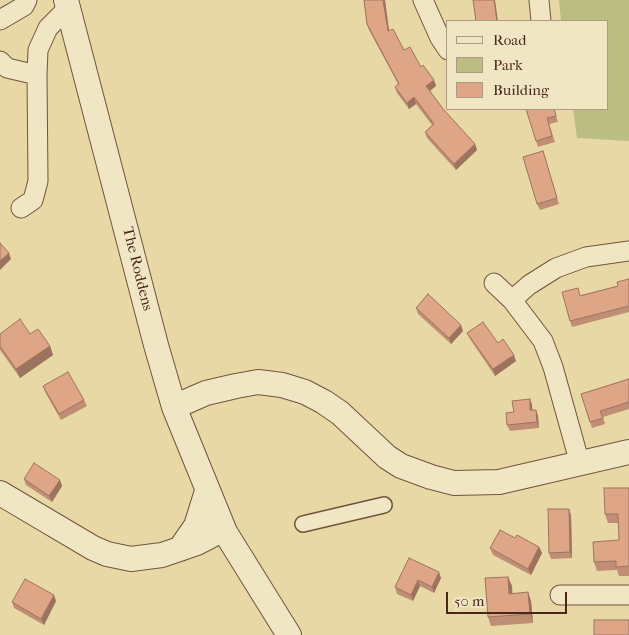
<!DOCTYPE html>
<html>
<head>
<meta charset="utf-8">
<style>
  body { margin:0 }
  #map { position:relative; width:629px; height:635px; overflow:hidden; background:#e8d8a5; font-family:"IM FELL French Canon",serif }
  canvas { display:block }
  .legend { position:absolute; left:446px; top:20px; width:162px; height:90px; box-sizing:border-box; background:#f0e6c4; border:1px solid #ae9a80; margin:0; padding:6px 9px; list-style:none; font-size:15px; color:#4b271a }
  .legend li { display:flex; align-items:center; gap:10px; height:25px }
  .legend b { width:25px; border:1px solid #ae9a80 }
  .scale { position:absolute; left:446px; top:592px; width:121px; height:22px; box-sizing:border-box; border:2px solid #4b271a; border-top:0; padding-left:6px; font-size:15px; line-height:18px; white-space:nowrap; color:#4b271a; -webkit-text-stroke:4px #f0e6c4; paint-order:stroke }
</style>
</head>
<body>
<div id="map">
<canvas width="629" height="635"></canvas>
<ul class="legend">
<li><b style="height:6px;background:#f0e6c4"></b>Road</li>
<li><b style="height:14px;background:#bcbd82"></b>Park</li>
<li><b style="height:14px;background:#dfa587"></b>Building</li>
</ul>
<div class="scale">50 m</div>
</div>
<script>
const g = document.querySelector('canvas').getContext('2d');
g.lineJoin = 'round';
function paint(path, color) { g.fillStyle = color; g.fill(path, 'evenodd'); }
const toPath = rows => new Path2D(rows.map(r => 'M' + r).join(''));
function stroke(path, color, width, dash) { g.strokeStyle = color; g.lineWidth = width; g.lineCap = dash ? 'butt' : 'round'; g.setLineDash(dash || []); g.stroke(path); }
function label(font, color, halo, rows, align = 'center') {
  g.font = font + ' "IM FELL French Canon",serif'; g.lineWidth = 5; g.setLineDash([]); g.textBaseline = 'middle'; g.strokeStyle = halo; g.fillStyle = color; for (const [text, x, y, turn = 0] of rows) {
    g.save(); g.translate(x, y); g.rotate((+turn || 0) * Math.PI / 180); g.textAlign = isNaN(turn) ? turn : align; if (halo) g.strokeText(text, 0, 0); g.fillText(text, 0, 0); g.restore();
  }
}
paint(toPath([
  [559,0,629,0,629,141,577,138,573,109,608,109,608,21,561,21]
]), '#bcbd82');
const pedestrian = toPath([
  [303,524,384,505]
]);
const minor = toPath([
  [423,0,440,38,448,50],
  [539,0,541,21],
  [0,20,24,6,27,0],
  [0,61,7,68,37,75],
  [21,208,33,200,38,181,37,75,38,50,48,28,68,8],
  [494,283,512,300,543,341,553,367,580,464],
  [512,300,529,285,556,268,586,257,629,251],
  [560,595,629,595]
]);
const tertiary = toPath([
  [66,0,156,345,174,407,225,532,289,635],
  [174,407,206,393,236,386,258,382,282,385,305,392,324,402,340,413,387,457,401,466,431,477,454,483,499,482,629,452],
  [0,493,93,548,107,554,131,559,162,555,197,543,216,533,225,532],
  [180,549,196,526,207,491]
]);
stroke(pedestrian, '#72533d', 18);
stroke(minor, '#72533d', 21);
stroke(tertiary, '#72533d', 26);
stroke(pedestrian, '#f0e6c4', 15);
stroke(minor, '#f0e6c4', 19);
stroke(tertiary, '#f0e6c4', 24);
paint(toPath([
  [364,0,385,0,389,31,404,50,434,80,436,86,430,91,444,110,475,144,477,150,456,170,427,138,425,132,432,125,416,104,409,109,397,93,395,87,398,84,369,30,367,24],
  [526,109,554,109,558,122,549,124,555,142,538,147],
  [543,151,559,204,540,210,537,204],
  [629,279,629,312,572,327,570,321,581,295,618,286],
  [416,308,463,331,451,344,418,314],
  [0,333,30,334,50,346,53,355,20,378,0,350],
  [467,333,498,343,516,361,495,376,470,339],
  [629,379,629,409,603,417,605,424,592,428,581,394],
  [43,386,84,400,87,406,61,420,45,392],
  [530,399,532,405,532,410,536,410,538,416,539,428,510,431,507,425,514,412],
  [24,479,60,480,62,486,52,502,26,485],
  [629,488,629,576,619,576,617,570,597,571,594,562,619,540,619,523,608,523,605,514],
  [571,515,572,558,551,559,549,553],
  [515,538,539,547,542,553,531,575,493,555,490,548],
  [409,558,441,578,434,593,420,586,413,601,397,594,395,587],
  [508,577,512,586,512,594,528,592,531,601,533,623,491,626,488,617],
  [56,601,44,625,14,608,12,602]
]), '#c08e74');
paint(toPath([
  [383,0,385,0,390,38,388,31],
  [494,0,495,0,498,21,497,21],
  [434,80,436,86,428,92,426,86],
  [414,97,416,104,409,109,407,103],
  [475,144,477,150,456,170,454,164],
  [9,253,11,259,0,270,0,261],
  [461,325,463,331,451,344,449,338],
  [50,346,53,355,20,378,16,369],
  [514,355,516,361,495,376,493,369],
  [530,399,532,405,533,416,530,410],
  [536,410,538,416,539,428,537,422],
  [60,480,62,486,52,502,49,496],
  [569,509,571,515,572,558,570,552],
  [539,547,542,553,531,575,528,569],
  [439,572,441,578,434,593,432,587],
  [508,577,512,586,513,603,509,594],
  [418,580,420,586,413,601,411,595],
  [528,592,531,601,533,623,530,614],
  [54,595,56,601,44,625,41,619]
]), '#9c745e');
const building = toPath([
  [364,0,383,0,388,31,393,29,404,50,410,47,421,67,423,65,434,80,426,86,444,110,475,144,454,164,425,132,434,124,414,97,407,103,395,87,399,84,367,24,364,0],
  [473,0,494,0,497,21,476,21,473,0],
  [526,109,554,109,556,116,547,118,552,136,536,141,526,109],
  [543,151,557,198,537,204,523,157,543,151],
  [0,243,9,253,0,261,0,243],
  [629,279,629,306,570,321,562,292,578,288,580,296,618,286,617,282,629,279],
  [428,294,461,325,449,338,416,308,428,294],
  [20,319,30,334,38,329,50,346,16,369,0,346,0,334,20,319],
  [483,322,498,343,503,339,514,355,493,369,467,333,483,322],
  [68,372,84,400,59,414,43,386,68,372],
  [629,379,629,402,600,411,603,418,590,422,581,394,629,379],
  [530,399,530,410,536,410,537,422,507,425,506,413,514,412,512,401,530,399],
  [34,463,60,480,49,496,24,479,34,463],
  [604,488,629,488,629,566,616,567,616,561,594,562,593,542,619,540,618,514,605,514,604,488],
  [548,509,569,509,570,552,549,553,548,509],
  [500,530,515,538,517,535,539,547,528,569,490,548,500,530],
  [409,558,439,572,432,587,418,580,411,595,395,587,409,558],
  [508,577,509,594,528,592,530,614,488,617,485,578,508,577],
  [25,579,54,595,41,619,12,602,25,579],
  [594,620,629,620,629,635,594,635,594,620]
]);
paint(building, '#dfa587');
stroke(building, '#9c745e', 1);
label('15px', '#4b271a', '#f0e6c4', [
  ["The Roddens",137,269,76]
]);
</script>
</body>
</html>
